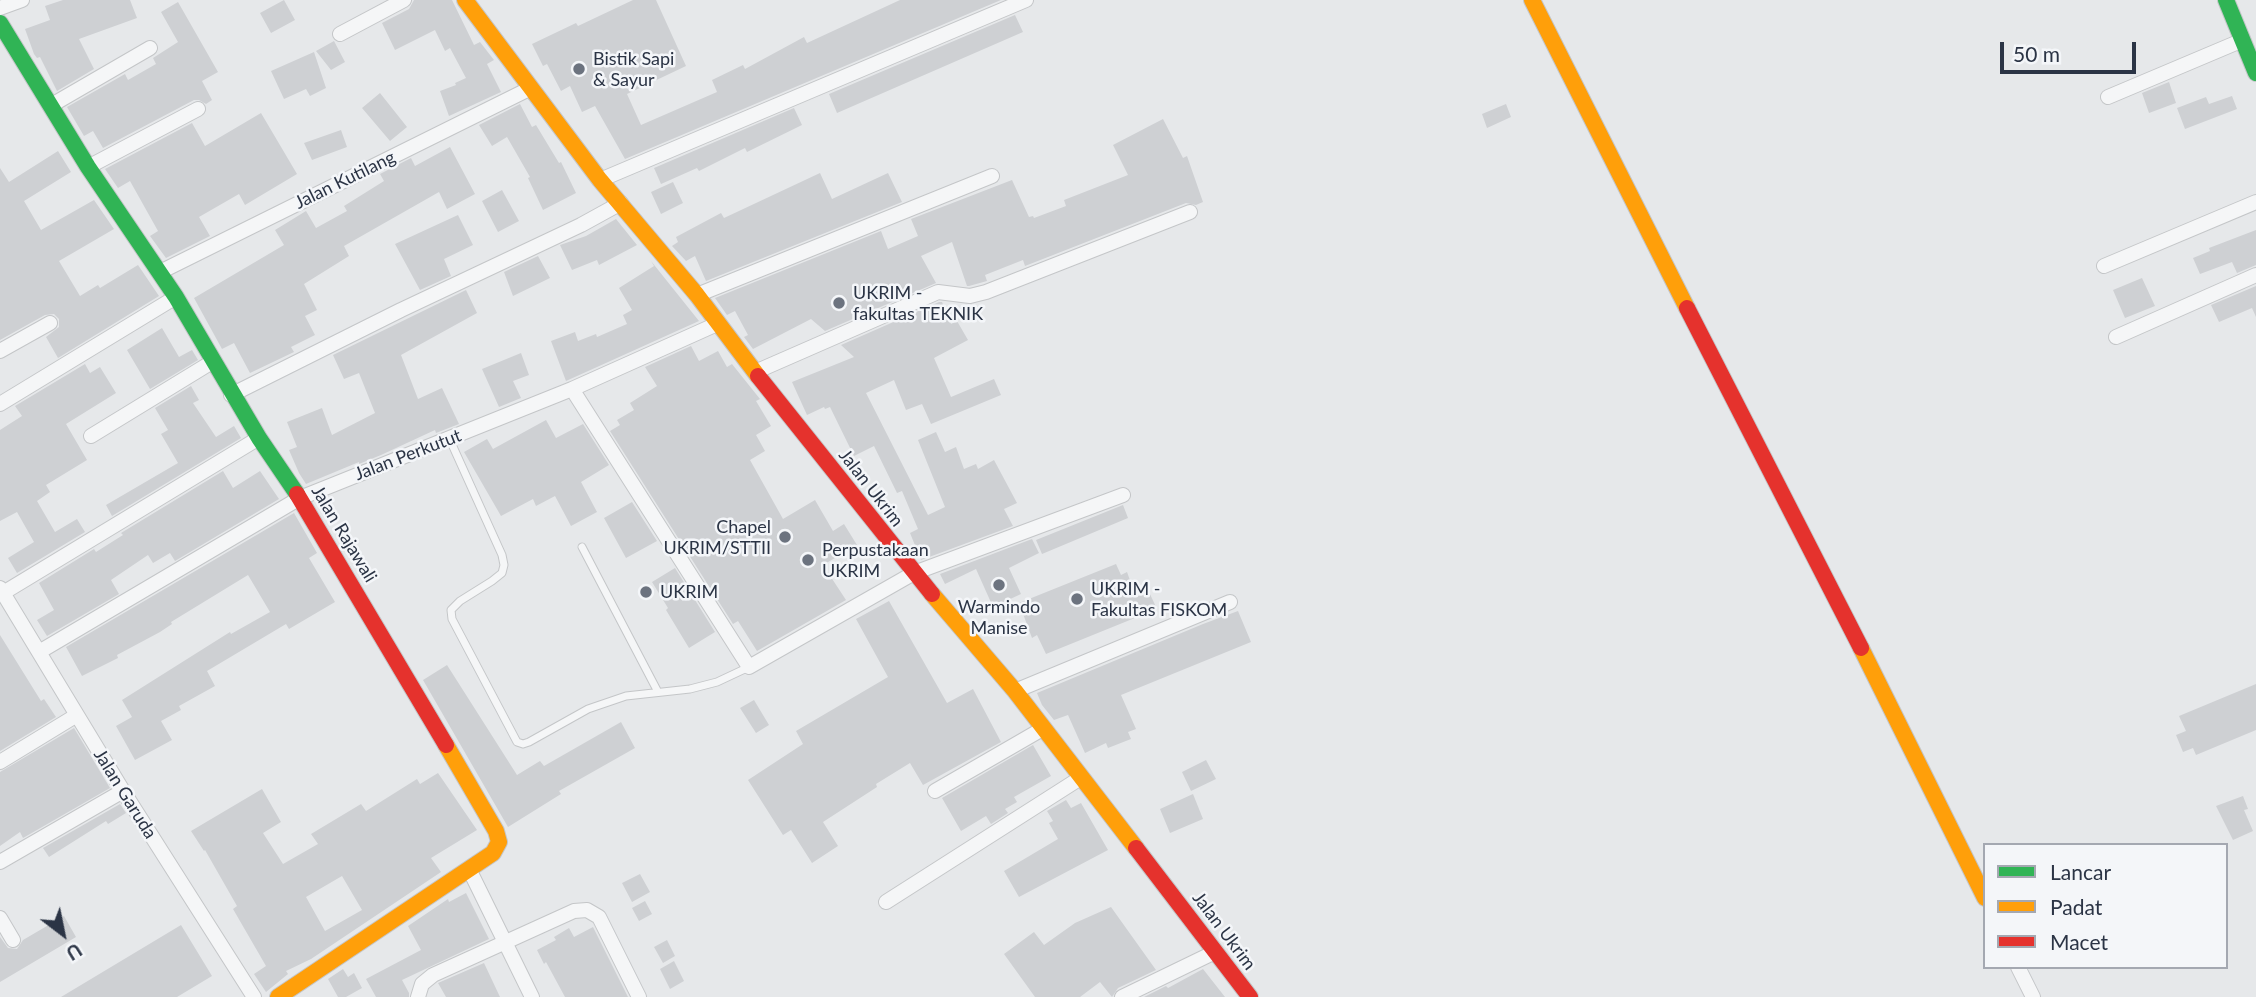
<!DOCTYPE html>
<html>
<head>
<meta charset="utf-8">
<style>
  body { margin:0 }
  #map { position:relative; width:2256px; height:997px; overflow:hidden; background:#e6e8ea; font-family:Lato,sans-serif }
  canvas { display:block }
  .legend { position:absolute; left:1983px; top:843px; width:245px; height:126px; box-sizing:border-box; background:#f4f6f9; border:2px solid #a4a8b1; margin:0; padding:9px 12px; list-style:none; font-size:21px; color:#2b3445 }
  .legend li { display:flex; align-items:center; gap:14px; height:35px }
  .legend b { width:35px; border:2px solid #a4a8b1 }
  .north { position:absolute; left:28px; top:899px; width:70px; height:70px; -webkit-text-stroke:5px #f4f6f9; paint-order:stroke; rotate:148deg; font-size:19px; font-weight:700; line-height:28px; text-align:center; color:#2b3445 }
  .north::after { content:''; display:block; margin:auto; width:24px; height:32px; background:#2b3445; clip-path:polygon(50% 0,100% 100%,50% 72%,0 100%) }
  .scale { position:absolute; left:2000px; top:42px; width:136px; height:32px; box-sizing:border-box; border:4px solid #2b3445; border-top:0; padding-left:9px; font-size:21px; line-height:24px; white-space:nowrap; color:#2b3445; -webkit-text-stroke:5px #f4f6f9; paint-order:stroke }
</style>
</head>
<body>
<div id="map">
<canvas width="2256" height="997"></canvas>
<ul class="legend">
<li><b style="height:9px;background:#30b455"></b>Lancar</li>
<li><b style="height:9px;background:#ff9f0a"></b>Padat</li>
<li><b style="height:9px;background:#e5322d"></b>Macet</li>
</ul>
<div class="north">U</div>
<div class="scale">50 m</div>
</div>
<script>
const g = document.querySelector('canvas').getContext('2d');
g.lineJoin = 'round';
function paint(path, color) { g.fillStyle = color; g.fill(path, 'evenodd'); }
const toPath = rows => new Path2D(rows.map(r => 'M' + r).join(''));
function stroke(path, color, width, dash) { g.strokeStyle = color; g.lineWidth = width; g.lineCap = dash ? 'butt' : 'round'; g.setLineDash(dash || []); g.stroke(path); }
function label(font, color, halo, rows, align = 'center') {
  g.font = font + ' Lato,sans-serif'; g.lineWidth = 5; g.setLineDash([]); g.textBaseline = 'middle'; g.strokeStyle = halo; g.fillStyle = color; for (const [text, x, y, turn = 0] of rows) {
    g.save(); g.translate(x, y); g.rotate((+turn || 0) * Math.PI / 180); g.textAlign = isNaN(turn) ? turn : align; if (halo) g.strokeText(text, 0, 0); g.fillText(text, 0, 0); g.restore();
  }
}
paint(toPath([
  [63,0,130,0,137,18,79,39,94,69,57,91,40,57,37,58,34,54,25,29,50,20,45,6],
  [284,0,295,20,271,33,260,13],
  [414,0,452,0,474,45,480,42,494,60,487,64,501,92,449,116,440,91,456,85,455,83,466,78,450,48,445,51,435,30,395,50,382,23,409,9],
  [633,0,656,0,686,66,627,94,641,125,717,92,712,80,743,65,745,69,804,37,807,43,900,0,1001,0,625,159,595,106,582,112,570,86,561,91,547,64,543,66,532,44,576,23,578,26],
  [178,2,218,72,202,81,212,100,206,104,199,100,194,100,103,148,93,131,84,136,67,107,125,74,128,80,156,64,153,58,178,42,161,12],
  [1015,15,1023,32,837,113,829,94],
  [334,41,345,62,331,70,316,51],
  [314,52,326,88,310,96,306,89,284,99,271,71],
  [2169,82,2176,103,2149,113,2142,93],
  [380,93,407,127,390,141,362,108],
  [2232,96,2237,109,2185,129,2177,108,2206,97,2209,104],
  [520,104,532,127,536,125,559,163,561,162,576,193,543,210,528,178,530,177,507,137,492,146,479,125],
  [1506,104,1511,117,1487,128,1482,114],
  [794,108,802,125,747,152,745,148,699,171,697,168,661,184,654,168],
  [261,113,297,174,245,205,239,194,199,217,210,236,166,258,150,236,158,231,130,181,118,188,105,169,192,123,205,146],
  [1163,119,1183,158,1187,156,1203,202,1196,205,1186,203,1025,266,1023,260,985,275,987,281,969,286,967,286,952,242,921,256,936,283,825,331,811,319,753,349,744,337,748,335,735,311,727,315,715,298,881,231,888,249,918,236,911,219,1012,180,1029,217,1033,216,1034,218,1066,206,1064,200,1128,175,1113,145],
  [341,130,347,147,312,160,304,143],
  [450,147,475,194,447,209,439,192,344,246,349,256,304,284,317,310,305,316,315,335,291,347,294,352,250,373,234,343,222,349,194,298,284,245,275,230,306,211,316,228,347,211,344,206,384,181,380,174,411,158,415,166],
  [58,151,71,172,24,201,41,230,94,200,114,229,59,261,80,296,98,285,100,288,138,265,159,296,58,358,46,337,59,327,59,319,54,314,45,315,0,340,0,168,9,182],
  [820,173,832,199,888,173,902,202,706,281,695,256,686,261,672,246,678,242,676,237,721,213,724,218],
  [673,182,683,203,661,214,651,192],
  [502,190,519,221,498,232,482,201],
  [458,215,473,245,444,259,451,276,420,290,395,244],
  [616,219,637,245,599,265,597,260,572,270,560,245,586,236],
  [2256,230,2256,265,2237,273,2232,262,2200,274,2193,258,2210,251,2209,248],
  [538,256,550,278,513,296,504,272],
  [651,261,699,321,566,381,551,341,575,332,578,341,596,334,597,337,627,324,623,315,632,310,619,288,654,266],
  [2142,278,2155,306,2125,318,2113,290],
  [2256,286,2256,317,2252,308,2219,322,2211,305],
  [466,290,477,313,401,355,418,399,442,388,459,424,436,433,435,430,381,455,359,464,359,462,306,484,299,473,289,450,297,447,287,422,322,408,332,435,375,413,359,373,344,379,333,355],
  [939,302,942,302,951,324,957,321,968,340,934,358,951,397,994,379,1001,395,931,424,922,404,906,410,894,380,866,393,928,515,945,507,918,440,936,432,945,452,956,447,964,469,976,464,978,469,994,460,1017,503,1004,509,1013,526,921,560,910,533,918,529,902,491,897,493,874,446,854,456,830,407,825,409,824,407,807,415,792,382,854,357,841,345],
  [162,328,179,357,192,350,198,360,150,389,127,350],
  [691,346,699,361,718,351,727,367,732,364,760,399,756,401,771,426,756,435,765,451,750,460,783,519,815,500,833,531,844,524,857,545,823,565,846,600,757,651,738,621,733,624,610,431,620,425,617,420,634,410,630,403,657,386,645,367],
  [521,353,529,375,513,381,521,398,499,407,482,369],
  [85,364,90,373,100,367,116,393,66,424,87,460,46,485,50,492,37,501,55,532,77,519,85,532,17,573,8,558,34,542,17,512,0,521,0,430,22,416,15,406],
  [191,386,199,400,193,403,216,437,234,426,241,438,112,516,106,505,178,463,161,434,168,430,155,408],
  [546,420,556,438,583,424,609,465,581,482,597,512,571,526,555,496,536,506,533,499,501,516,464,452,487,439,493,449],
  [223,471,233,488,260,471,279,499,175,561,170,553,153,563,148,555,111,580,119,594,47,636,37,620,54,610,39,583,94,549,96,552,123,535,121,533],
  [632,502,657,541,626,558,604,518],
  [1123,505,1128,518,1042,554,1036,540],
  [294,513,317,553,309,558,335,602,289,629,286,624,207,671,215,686,179,706,181,710,161,721,172,740,135,760,116,726,132,717,122,700,230,632,231,634,270,612,248,575,171,622,172,624,160,632,117,655,118,658,82,676,66,647],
  [1032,539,1039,553,1009,568,1021,594,993,607,976,569,945,584,940,574],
  [1116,564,1121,575,1127,572,1136,597,1149,592,1157,609,1046,654,1037,635,1032,638,1019,603],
  [675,568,715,632,689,648,666,610,668,608,652,582],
  [889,601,947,703,973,689,1001,742,923,785,910,763,876,784,877,787,823,822,838,846,812,863,791,830,783,835,748,780,803,744,796,731,888,677,856,619],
  [1238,611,1251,642,1121,695,1136,729,1128,732,1131,739,1108,748,1106,743,1085,753,1068,715,1054,720,1042,705,1037,693,1203,624],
  [0,635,41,701,44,699,56,717,0,751],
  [447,665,517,775,540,761,544,766,621,722,635,748,559,791,561,794,508,827,423,680],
  [2256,684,2256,730,2196,755,2193,748,2183,752,2176,735,2186,731,2179,716],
  [754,700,769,725,756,733,740,708],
  [74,728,110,788,23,838,20,832,0,846,0,772],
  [1033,745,1051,776,1014,797,1017,802,1005,809,1008,813,991,824,986,816,961,831,942,798],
  [1206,760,1216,779,1191,791,1182,772],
  [438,773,477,830,431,858,441,872,311,959,286,971,288,974,266,992,254,974,266,966,233,909,237,906,205,850,204,851,191,831,262,789,281,822,263,833,283,864,318,844,311,834,361,804,366,811,417,779,420,784],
  [342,876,362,910,325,931,306,897],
  [1193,794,1203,819,1170,833,1160,809],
  [2243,796,2248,809,2244,810,2253,831,2233,840,2216,806],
  [1066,800,1071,808,1081,803,1108,850,1019,897,1004,871,1058,839,1049,823,1053,821,1047,811],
  [120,804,126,813,108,824,106,821,49,857,43,848],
  [640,874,650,892,632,902,622,883],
  [466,893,489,939,402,980,409,993,409,997,376,997,366,979,421,950,408,926,448,899,449,902],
  [645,901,652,914,639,921,632,908],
  [1111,907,1156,970,1118,988,1112,997,1100,982,1080,997,1035,997,1004,954,1034,932,1044,945,1075,923],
  [64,916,76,937,0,982,0,937,8,948,17,949,23,940],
  [181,925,212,976,177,997,61,997],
  [593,927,628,997,565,997,546,962,544,964,537,950,556,940,554,937,569,928,574,937],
  [667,940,675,956,663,963,654,947],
  [674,961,684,981,670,989,660,969],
  [484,963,500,997,446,997,438,983],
  [343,969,348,977,354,973,362,988,346,997,338,997,328,979],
  [1203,969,1225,997,1144,997,1166,986,1168,988]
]), '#ced0d3');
const lane = toPath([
  [450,440,502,555,504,565,502,573,492,581,460,601,451,610,452,619,517,742,523,744,529,742,588,709,626,696,690,689,717,682,749,667],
  [582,547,658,692]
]);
const street = toPath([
  [0,8,22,0],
  [340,34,404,0],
  [2108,97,2243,40],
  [50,106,150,48],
  [88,167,198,109],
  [600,180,1026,0],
  [2104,266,2256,202],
  [160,272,531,88],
  [697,295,992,176],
  [2116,337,2256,275],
  [0,351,50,323],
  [755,372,938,292,970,296,986,292,1190,212],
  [572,389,749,667,914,573,1123,495],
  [231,395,401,310,581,225,621,203],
  [0,404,176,297],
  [91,436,212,362],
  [0,588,123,791,254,997],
  [3,593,259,438],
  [39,652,300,498,572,389,717,324],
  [1015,691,1230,602],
  [0,762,77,715],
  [935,791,1044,728],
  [0,862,123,791],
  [469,869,532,997],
  [886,902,1082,777],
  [0,918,13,940],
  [2018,967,2033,997],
  [418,997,422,984,433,975,574,911,587,910,599,917,639,997],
  [1122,997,1215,952]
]);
const fast = toPath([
  [2226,0,2256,73],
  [0,23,88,167,176,297,259,438,297,494]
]);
const slow = toPath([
  [465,0,600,180,697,295,758,376],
  [1532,0,1687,308],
  [932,594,1015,691,1136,848],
  [1861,648,1985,898],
  [278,997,493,853,499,842,496,831,446,745]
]);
const jam = toPath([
  [1687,308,1861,648],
  [758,376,932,594],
  [297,494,446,745],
  [1136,848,1250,997]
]);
stroke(lane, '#c4c6c8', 9);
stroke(street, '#c4c6c8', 16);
stroke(fast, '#c4c6c8', 18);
stroke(slow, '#c4c6c8', 18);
stroke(jam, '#c4c6c8', 18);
stroke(lane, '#f5f6f7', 7);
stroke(street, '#f5f6f7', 14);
stroke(fast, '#30b455', 16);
stroke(slow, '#ff9f0a', 16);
stroke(jam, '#e5322d', 16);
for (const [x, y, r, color] of [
  [579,69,7,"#6c737f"],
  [839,303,7,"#6c737f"],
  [785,537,7,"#6c737f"],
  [808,560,7,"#6c737f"],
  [999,585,7,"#6c737f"],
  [646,592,7,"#6c737f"],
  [1077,599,7,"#6c737f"]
]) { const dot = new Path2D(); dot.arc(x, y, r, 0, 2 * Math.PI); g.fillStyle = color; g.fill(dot); stroke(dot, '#f4f6f9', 2.5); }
label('18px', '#2b3445', '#f4f6f9', [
  ["Bistik Sapi",593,59],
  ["& Sayur",593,80],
  ["UKRIM -",853,293],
  ["fakultas TEKNIK",853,314],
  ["Chapel",771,527,"right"],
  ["UKRIM/STTII",771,548,"right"],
  ["Perpustakaan",822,550],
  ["UKRIM",822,571],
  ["UKRIM -",1091,589],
  ["Fakultas FISKOM",1091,610],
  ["UKRIM",660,592],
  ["Warmindo",999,607,"center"],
  ["Manise",999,628,"center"]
], 'left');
label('18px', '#2b3445', '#f4f6f9', [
  ["Jalan Kutilang",345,180,-26],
  ["Jalan Perkutut",408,455,-21],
  ["Jalan Ukrim",871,488,52],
  ["Jalan Rajawali",344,534,59],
  ["Jalan Garuda",125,794,58],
  ["Jalan Ukrim",1224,931,53]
]);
</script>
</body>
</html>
